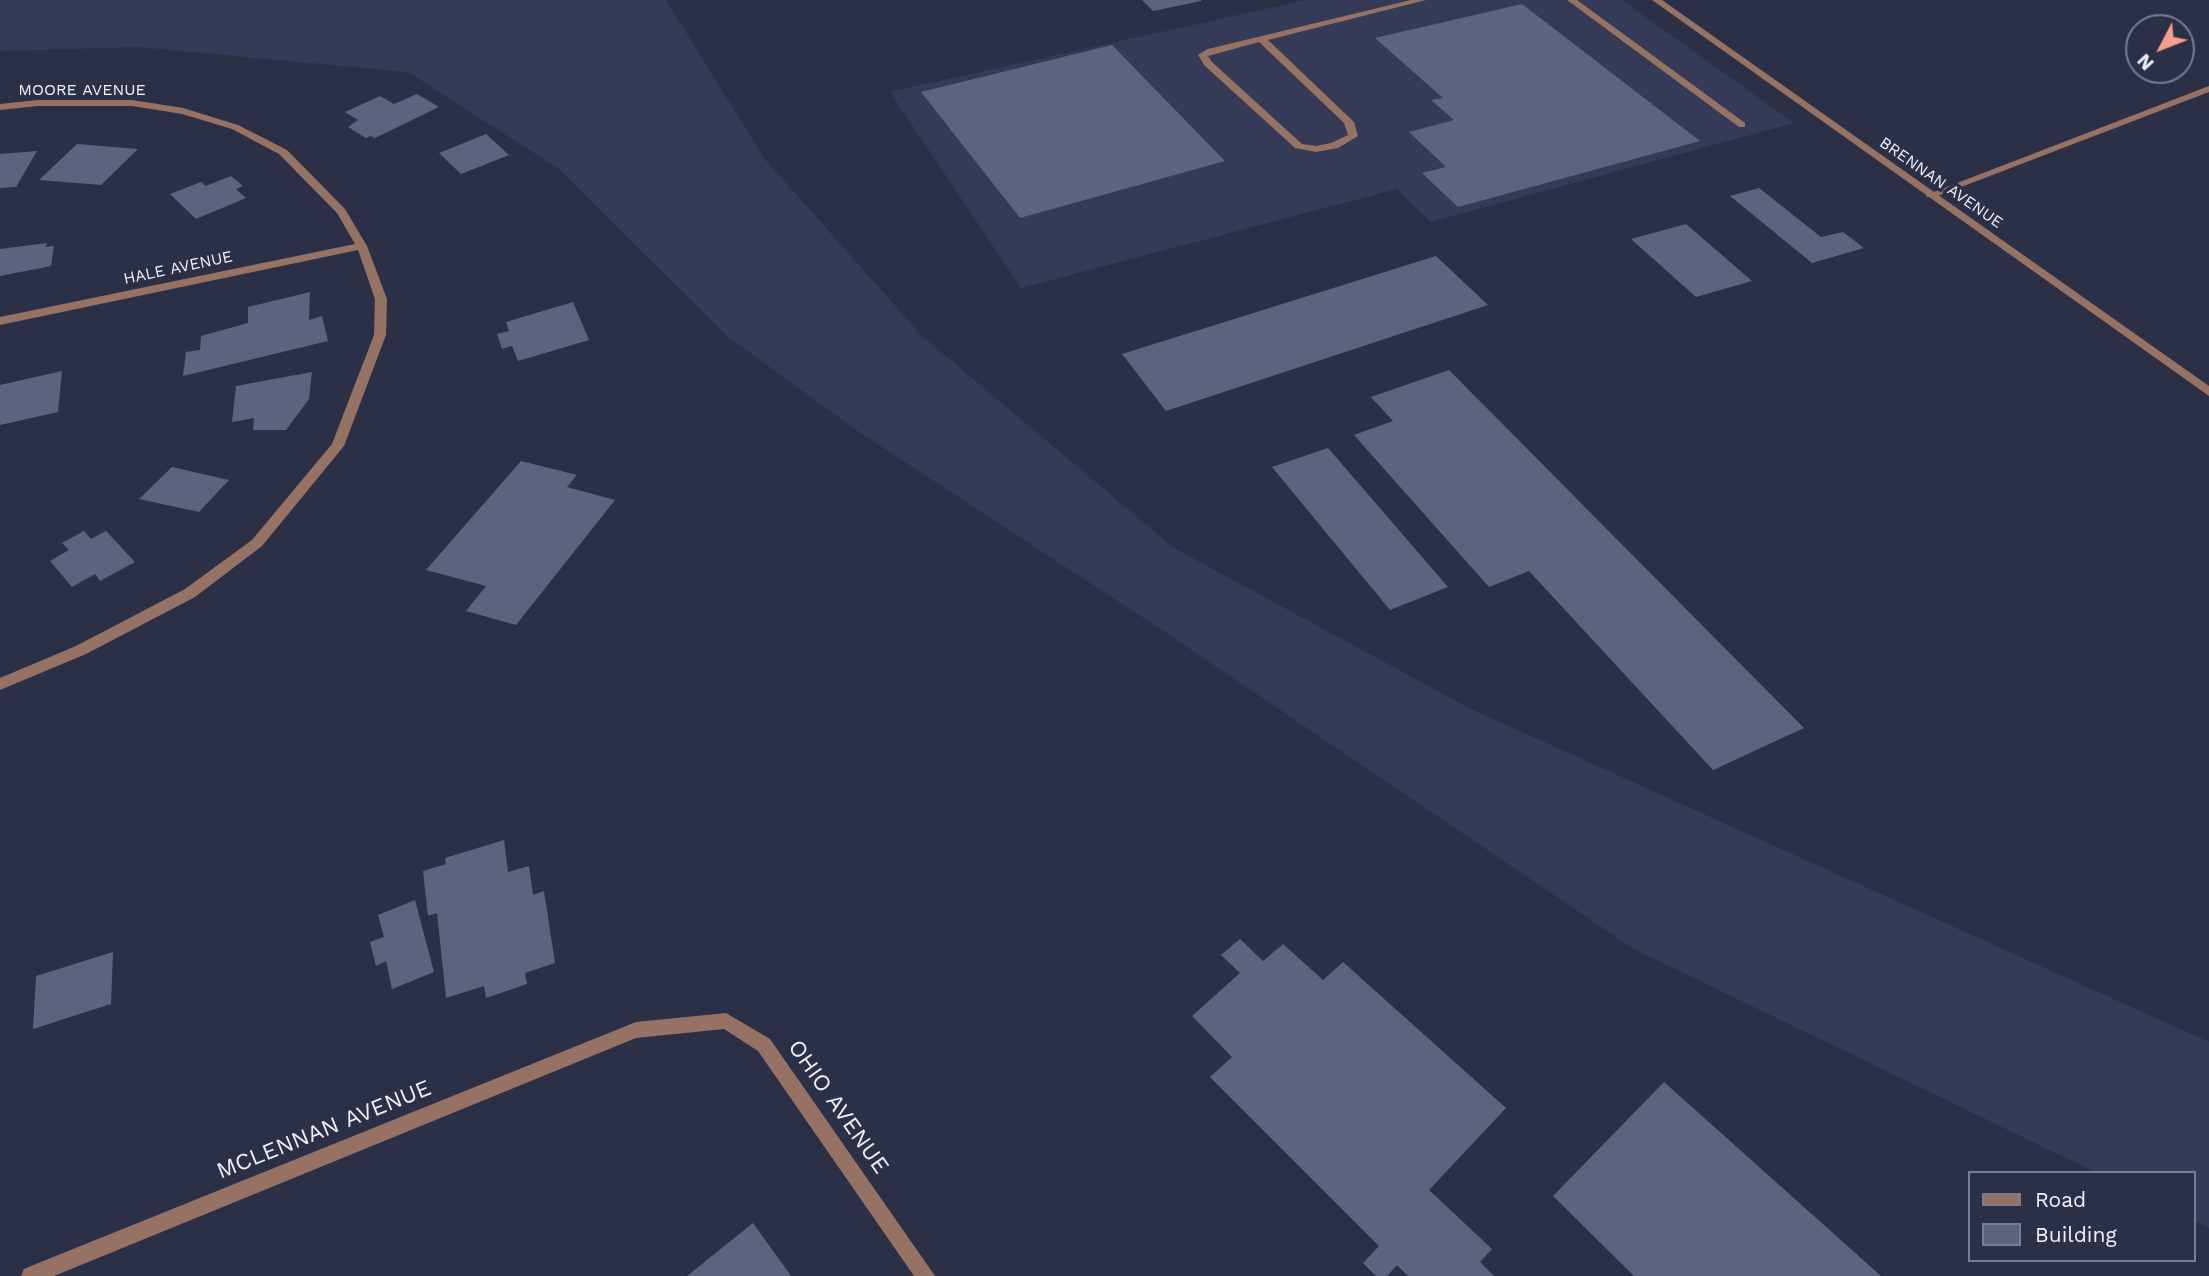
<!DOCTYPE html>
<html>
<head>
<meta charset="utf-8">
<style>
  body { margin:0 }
  #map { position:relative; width:2209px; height:1276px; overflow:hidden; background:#2c3047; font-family:"Work Sans",sans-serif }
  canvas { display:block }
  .legend { position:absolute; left:1968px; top:1171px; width:228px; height:91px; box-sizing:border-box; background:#2c3047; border:2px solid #7a7d90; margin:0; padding:9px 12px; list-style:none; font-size:21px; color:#eef1fd }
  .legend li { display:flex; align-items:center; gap:14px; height:35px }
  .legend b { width:35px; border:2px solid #7a7d90 }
  .north { position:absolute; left:2125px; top:14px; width:70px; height:70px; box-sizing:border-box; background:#2c3047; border:2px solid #7a7d90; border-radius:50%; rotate:228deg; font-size:19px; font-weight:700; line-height:28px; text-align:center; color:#eef1fd }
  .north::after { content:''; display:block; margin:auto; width:24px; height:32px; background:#f59d8e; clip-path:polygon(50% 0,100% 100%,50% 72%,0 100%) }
</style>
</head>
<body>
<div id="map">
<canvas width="2209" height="1276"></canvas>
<ul class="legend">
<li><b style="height:9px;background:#967264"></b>Road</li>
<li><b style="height:19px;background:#5e637d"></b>Building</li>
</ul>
<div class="north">N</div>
</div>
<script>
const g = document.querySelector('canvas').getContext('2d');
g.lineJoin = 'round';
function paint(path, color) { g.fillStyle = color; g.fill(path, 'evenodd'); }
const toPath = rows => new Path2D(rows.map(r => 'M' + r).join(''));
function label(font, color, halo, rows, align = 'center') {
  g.font = font + ' "Work Sans",sans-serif'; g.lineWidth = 7; g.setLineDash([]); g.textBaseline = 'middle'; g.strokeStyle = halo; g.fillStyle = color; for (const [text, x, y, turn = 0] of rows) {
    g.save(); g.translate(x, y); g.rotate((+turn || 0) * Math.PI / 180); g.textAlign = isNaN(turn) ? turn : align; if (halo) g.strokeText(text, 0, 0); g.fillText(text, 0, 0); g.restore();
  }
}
paint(toPath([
  [0,0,666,0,764,158,922,336,1174,548,1471,709,2209,1042,2209,1228,2193,1220,2193,1173,2097,1173,1634,949,1162,630,859,432,727,336,559,169,408,72,138,47,0,51],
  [1306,0,1622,0,1794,123,1431,222,1397,189,1021,288,890,92]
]), '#353a56');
paint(toPath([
  [1142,0,1201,0,1201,1,1153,11],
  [1522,4,1700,141,1458,207,1422,173,1446,167,1409,132,1454,120,1431,100,1443,98,1375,38],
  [1112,45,1225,161,1020,218,921,92],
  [417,94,439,107,375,138,371,136,366,138,348,127,358,120,345,112,380,96,394,104],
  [486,134,509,155,461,174,439,153],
  [77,144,138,149,101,185,39,180],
  [37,151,16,187,0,188,0,154],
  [231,176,243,186,236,189,246,198,196,219,170,194,201,182,206,186],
  [1759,188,1821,237,1843,232,1864,248,1812,263,1730,196],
  [1686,224,1752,281,1696,297,1631,239],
  [47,243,46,247,54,246,51,266,0,276,0,249],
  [1436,256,1488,305,1166,411,1122,354],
  [310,292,309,320,322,316,328,341,183,376,186,352,200,350,201,336,248,323,248,307],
  [573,302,589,340,518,361,512,346,502,349,497,334,509,331,506,322],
  [1449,370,1804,728,1713,770,1529,571,1489,587,1354,435,1393,421,1371,397],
  [62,371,58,412,0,425,0,385],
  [312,372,309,399,286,430,253,430,254,418,232,422,236,386],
  [1328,448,1448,587,1390,610,1272,467],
  [521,461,577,475,567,487,615,500,516,625,466,611,486,586,426,570],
  [172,467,229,480,199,512,139,499],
  [84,531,91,539,106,531,135,562,100,581,95,574,72,587,50,561,69,550,62,543],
  [504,840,508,872,529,866,533,895,544,891,555,963,525,973,527,984,486,998,484,986,446,998,437,913,428,916,423,871,446,864,445,858],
  [415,900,434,972,392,989,386,961,376,966,370,942,384,937,378,915],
  [1240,939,1263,961,1283,944,1323,980,1343,962,1506,1108,1429,1190,1492,1249,1480,1262,1494,1276,1408,1276,1397,1265,1387,1276,1376,1276,1363,1263,1379,1246,1210,1077,1232,1057,1192,1016,1240,973,1221,955],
  [113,952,111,1004,33,1029,36,976],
  [1664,1082,1881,1276,1634,1276,1553,1196],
  [753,1223,791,1276,687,1276]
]), '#5e637d');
paint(toPath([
  [1411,0,1426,0,1268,40,1354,122,1358,136,1338,148,1316,152,1295,148,1205,66,1198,55,1208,49,1411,0],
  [1259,42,1344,123,1348,135,1331,143,1316,146,1302,144,1212,62,1208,56,1259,42],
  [1567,0,1577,0,1745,123,1745,127,1739,127,1567,0],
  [2209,86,2209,92,1935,197,1927,197,1926,195,2209,86]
]), '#967264');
paint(toPath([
  [1652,0,1662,0,2209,386,2209,396,1652,0],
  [38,100,132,100,183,108,238,125,287,150,345,209,367,246,387,299,386,335,344,446,262,546,195,597,86,654,0,690,0,678,76,646,185,589,252,540,332,444,374,335,375,299,358,250,0,325,0,317,355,244,337,213,279,154,232,129,182,114,132,106,38,106,0,110,0,104,38,100],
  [726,1013,770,1039,935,1276,914,1276,758,1051,724,1029,636,1038,54,1276,21,1276,24,1269,31,1266,636,1022,726,1013]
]), '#967264');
label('16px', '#eef1fd', '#2c3047', [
  ["MOORE AVENUE",82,90],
  ["BRENNAN AVENUE",1941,183,35],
  ["HALE AVENUE",178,268,-12]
]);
label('23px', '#eef1fd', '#2c3047', [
  ["OHIO AVENUE",838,1107,55],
  ["MCLENNAN AVENUE",324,1130,-22]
]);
</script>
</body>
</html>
